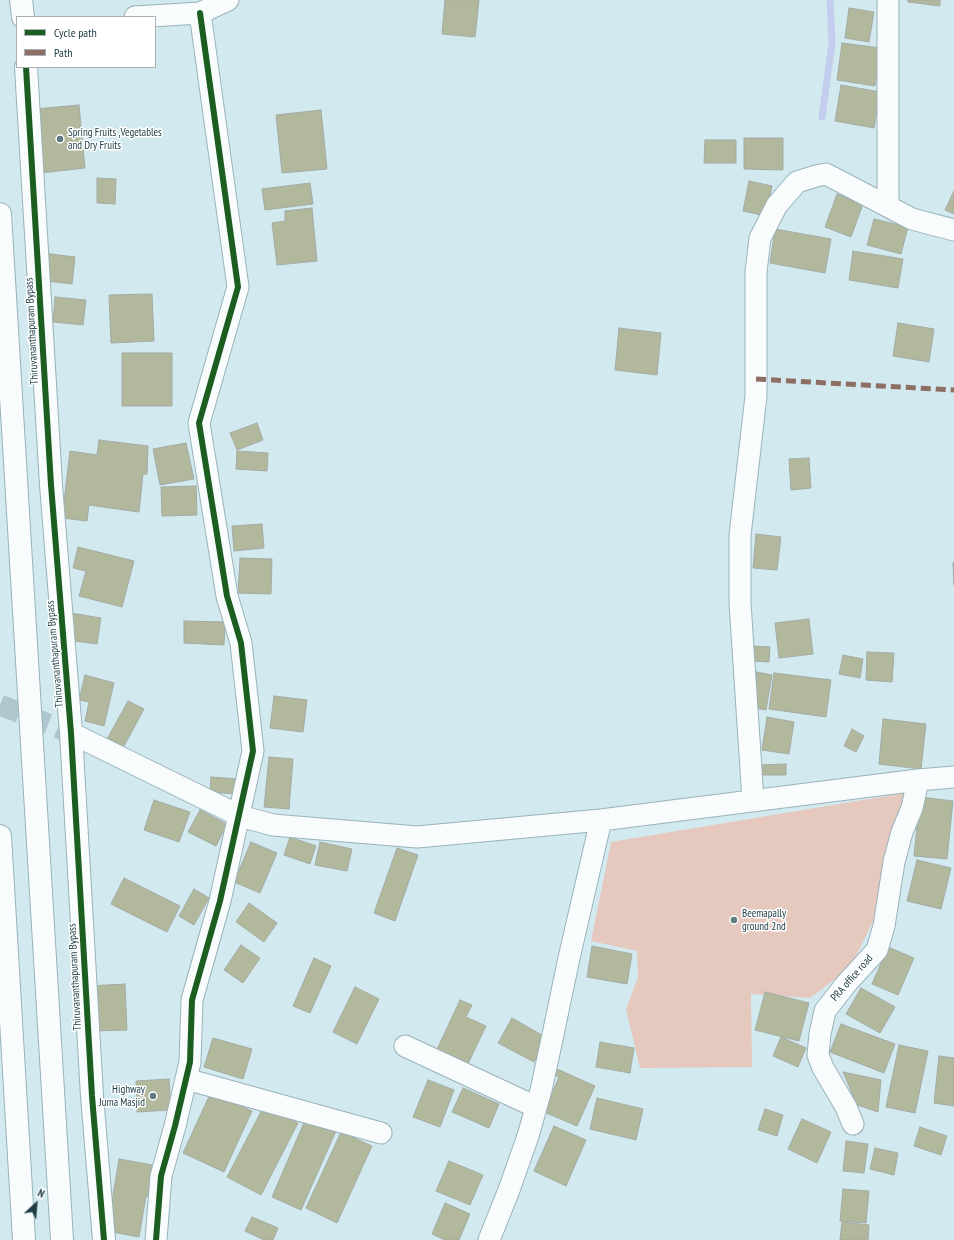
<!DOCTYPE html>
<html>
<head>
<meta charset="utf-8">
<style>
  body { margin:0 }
  #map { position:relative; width:954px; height:1240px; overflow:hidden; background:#d2e9f0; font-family:"PT Sans Narrow",sans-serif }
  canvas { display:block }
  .legend { position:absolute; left:16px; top:16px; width:140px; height:52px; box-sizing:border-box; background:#fff; border:1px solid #a6b2b5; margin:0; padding:5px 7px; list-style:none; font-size:12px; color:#203e47 }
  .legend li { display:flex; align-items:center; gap:8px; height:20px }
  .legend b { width:20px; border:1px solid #a6b2b5 }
  .north { position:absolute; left:16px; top:1184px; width:40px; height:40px; -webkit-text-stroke:3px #fff; paint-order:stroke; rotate:26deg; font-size:11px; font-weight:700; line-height:16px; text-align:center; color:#203e47 }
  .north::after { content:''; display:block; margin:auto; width:14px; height:18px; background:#203e47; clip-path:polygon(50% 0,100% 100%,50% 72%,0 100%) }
</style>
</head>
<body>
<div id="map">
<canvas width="954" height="1240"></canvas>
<ul class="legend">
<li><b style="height:5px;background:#1b5e20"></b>Cycle path</li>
<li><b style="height:5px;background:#8d6e63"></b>Path</li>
</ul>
<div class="north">N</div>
</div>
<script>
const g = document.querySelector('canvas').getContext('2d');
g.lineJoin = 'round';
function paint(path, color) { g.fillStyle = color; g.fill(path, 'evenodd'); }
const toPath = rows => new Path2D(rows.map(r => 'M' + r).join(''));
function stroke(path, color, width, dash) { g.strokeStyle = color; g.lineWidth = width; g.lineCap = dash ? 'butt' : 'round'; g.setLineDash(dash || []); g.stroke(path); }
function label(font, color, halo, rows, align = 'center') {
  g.font = font + ' "PT Sans Narrow",sans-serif'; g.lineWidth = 3; g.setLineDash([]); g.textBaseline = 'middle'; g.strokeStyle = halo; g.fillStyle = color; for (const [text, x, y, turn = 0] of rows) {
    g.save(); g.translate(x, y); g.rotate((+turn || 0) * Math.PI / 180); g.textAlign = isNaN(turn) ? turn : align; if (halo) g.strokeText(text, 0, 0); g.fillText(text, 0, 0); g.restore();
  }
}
paint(toPath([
  [905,793,884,899,850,968,810,998,751,994,752,1067,640,1068,626,1009,638,977,637,951,591,941,611,842]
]), '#e5c8be');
stroke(toPath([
  [822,117,832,43,830,0]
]), '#c3ceef', 7);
const building = toPath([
  [445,0,479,0,475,37,442,34,445,0],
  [908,0,940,0,940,6,908,2,908,0],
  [849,8,874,12,869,42,845,38,849,8],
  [842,43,881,48,875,86,837,80,842,43],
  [841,85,880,92,874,128,835,121,841,85],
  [79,105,85,168,41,173,35,109,79,105],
  [321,110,327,169,282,173,276,115,321,110],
  [744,138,783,138,783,170,744,169,744,138],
  [705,140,736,140,736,163,704,163,705,140],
  [97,178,116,179,115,204,97,203,97,178],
  [749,181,772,186,766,216,743,211,749,181],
  [310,183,313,204,265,210,262,189,310,183],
  [954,191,954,214,945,210,954,191],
  [837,194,863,204,851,237,825,227,837,194],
  [312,208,317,261,277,265,272,223,285,221,285,211,312,208],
  [874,219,908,227,901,254,867,245,874,219],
  [775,229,831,239,825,273,770,263,775,229],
  [853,251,903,259,898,288,849,280,853,251],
  [43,253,75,257,72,284,39,280,43,253],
  [152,294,154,341,111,343,109,295,152,294],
  [55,297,86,300,83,325,53,322,55,297],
  [898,323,934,329,929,362,893,356,898,323],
  [619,328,661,333,657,375,615,370,619,328],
  [122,353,172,353,172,406,122,406,122,353],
  [257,423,263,440,237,450,230,433,257,423],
  [99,440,148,446,147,474,143,474,139,512,89,505,87,521,62,518,70,451,97,455,99,440],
  [186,443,194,479,160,485,153,449,186,443],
  [237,451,268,453,267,471,236,469,237,451],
  [809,458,811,488,791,490,789,459,809,458],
  [196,486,197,515,162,516,161,487,196,486],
  [262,524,264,548,234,551,232,526,262,524],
  [756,534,781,537,777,570,753,568,756,534],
  [78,547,134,561,122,607,79,596,86,571,73,568,78,547],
  [240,558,272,559,271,594,238,593,240,558],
  [953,563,954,563,954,585,953,563],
  [71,613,101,618,97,644,67,640,71,613],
  [809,619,813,654,779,658,775,623,809,619],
  [184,621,225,622,224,645,184,643,184,621],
  [754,646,770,647,769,662,753,661,754,646],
  [867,652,894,653,892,682,866,680,867,652],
  [843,655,863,659,860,678,839,674,843,655],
  [757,672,772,675,766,710,750,707,757,672],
  [774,673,831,680,826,717,769,709,774,673],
  [85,675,114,683,104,726,85,721,89,702,79,700,85,675],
  [274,696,307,700,303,732,270,728,274,696],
  [128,701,144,709,123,748,107,739,128,701],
  [767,717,794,722,789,754,762,750,767,717],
  [883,719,926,724,921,769,879,764,883,719],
  [852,729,864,736,856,752,844,746,852,729],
  [269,757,293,759,289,809,264,807,269,757],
  [786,764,786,775,761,775,761,765,786,764],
  [211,777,238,779,237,794,210,792,211,777],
  [920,797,953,801,947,859,914,856,920,797],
  [154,800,190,812,179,842,144,830,154,800],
  [200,810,227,824,216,846,188,832,200,810],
  [290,837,316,846,310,864,284,855,290,837],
  [251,842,277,853,260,893,234,882,251,842],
  [320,842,352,849,347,871,315,865,320,842],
  [397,848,418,855,395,921,374,913,397,848],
  [917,860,951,868,941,909,907,901,917,860],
  [124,878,180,906,167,932,111,904,124,878],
  [194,889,209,898,194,925,179,916,194,889],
  [249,903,277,923,264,942,236,922,249,903],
  [241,945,260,958,243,983,224,970,241,945],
  [592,946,632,954,627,984,587,977,592,946],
  [888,947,914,958,898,995,872,984,888,947],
  [314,958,331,966,310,1013,293,1006,314,958],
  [125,984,127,1030,92,1031,89,986,125,984],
  [355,987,379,999,357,1044,333,1032,355,987],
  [861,988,895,1007,880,1033,846,1014,861,988],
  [765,992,809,1003,799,1041,755,1030,765,992],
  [460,1000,472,1005,466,1017,486,1026,465,1070,434,1056,460,1000],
  [512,1018,547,1038,534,1062,498,1043,512,1018],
  [841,1024,895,1044,884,1073,830,1052,841,1024],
  [781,1037,806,1048,798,1067,773,1056,781,1037],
  [213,1038,252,1049,243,1079,204,1067,213,1038],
  [600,1042,634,1048,630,1073,596,1067,600,1042],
  [899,1045,928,1051,915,1113,886,1107,899,1045],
  [939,1056,954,1058,954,1106,934,1103,939,1056],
  [555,1068,595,1086,577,1126,544,1112,559,1077,552,1074,555,1068],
  [843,1072,881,1080,878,1112,857,1105,843,1072],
  [169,1079,171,1110,137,1112,136,1081,169,1079],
  [428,1080,454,1090,440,1127,413,1117,428,1080],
  [463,1088,499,1104,489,1128,452,1112,463,1088],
  [211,1092,252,1111,224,1172,183,1153,211,1092],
  [597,1098,643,1109,636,1140,590,1129,597,1098],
  [264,1106,298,1123,261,1195,227,1177,264,1106],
  [765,1109,783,1115,777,1136,758,1130,765,1109],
  [306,1118,336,1131,301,1210,272,1197,306,1118],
  [802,1119,831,1132,817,1163,788,1149,802,1119],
  [554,1126,586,1140,566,1186,534,1171,554,1126],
  [920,1127,947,1136,941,1155,914,1146,920,1127],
  [341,1132,372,1146,337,1223,306,1208,341,1132],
  [846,1141,868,1144,864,1173,843,1171,846,1141],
  [875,1148,898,1153,894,1175,870,1169,875,1148],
  [119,1159,153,1165,148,1196,146,1196,139,1237,107,1231,119,1159],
  [449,1161,483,1175,470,1205,436,1191,449,1161],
  [843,1189,869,1191,866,1223,840,1221,843,1189],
  [445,1203,470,1214,459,1240,445,1240,432,1234,445,1203],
  [252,1217,278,1228,273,1240,264,1240,245,1231,252,1217],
  [842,1222,869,1225,868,1240,840,1240,842,1222]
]);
paint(building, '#b2b89b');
stroke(building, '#a3aba4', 1);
stroke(toPath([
  [0,705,71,733]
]), '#aec7ce', 21, [21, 10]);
const minor = toPath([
  [135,17,200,13,228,0],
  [888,206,888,0],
  [71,733,240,816,273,825,417,837,601,820,918,780,954,777],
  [753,800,740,603,740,535,756,396,756,272,760,238,777,205,797,182,816,176,826,174,912,219,954,230],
  [405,1046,536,1107],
  [186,1079,381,1133],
  [853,1124,846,1107,823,1068,818,1055,820,1034,825,1011,846,984,877,950,884,926,894,862,902,832,912,808,918,780],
  [156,1240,161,1176,175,1126,190,1062,192,1000,220,901,253,751,241,643,227,596,199,423,238,287,200,13],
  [489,1240,509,1190,528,1136,541,1090,551,1044,569,958,601,820]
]);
const tertiary = toPath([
  [21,0,23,17],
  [26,67,51,485,71,733,92,1096,104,1240]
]);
const trunk = toPath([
  [0,214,62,1240],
  [0,836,24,1240]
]);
stroke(minor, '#9ab2ba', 23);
stroke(tertiary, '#9ab2ba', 24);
stroke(trunk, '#9ab2ba', 24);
stroke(minor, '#f8fcfd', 21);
stroke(tertiary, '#f8fcfd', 22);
stroke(trunk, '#f8fcfd', 22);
stroke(toPath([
  [756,379,954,390]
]), '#8d6e63', 5, [10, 5]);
stroke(toPath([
  [26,67,51,485,71,733,92,1096,104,1240],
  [156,1240,161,1176,175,1126,190,1062,192,1000,220,901,253,751,241,643,227,596,199,423,238,287,200,13]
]), '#1b5e20', 6);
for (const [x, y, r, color] of [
  [60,139,4,"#5e7a82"],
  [734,920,4,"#5e7a82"],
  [153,1096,4,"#5e7a82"]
]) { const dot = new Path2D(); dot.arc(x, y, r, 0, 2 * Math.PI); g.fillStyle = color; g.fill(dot); stroke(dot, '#fff', 1.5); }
label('11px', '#203e47', '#fff', [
  ["Spring Fruits ,Vegetables",68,133],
  ["and Dry Fruits",68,146],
  ["Beemapally",742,914],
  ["ground 2nd",742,927],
  ["Highway",145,1090,"right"],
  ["Juma Masjid",145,1103,"right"]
], 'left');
label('11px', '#203e47', '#fff', [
  ["Thiruvananthapuram Bypass",32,331,-93],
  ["Thiruvananthapuram Bypass",55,654,-95],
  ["Thiruvananthapuram Bypass",75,977,-93],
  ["PRA office road",852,978,-49]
]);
</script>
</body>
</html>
